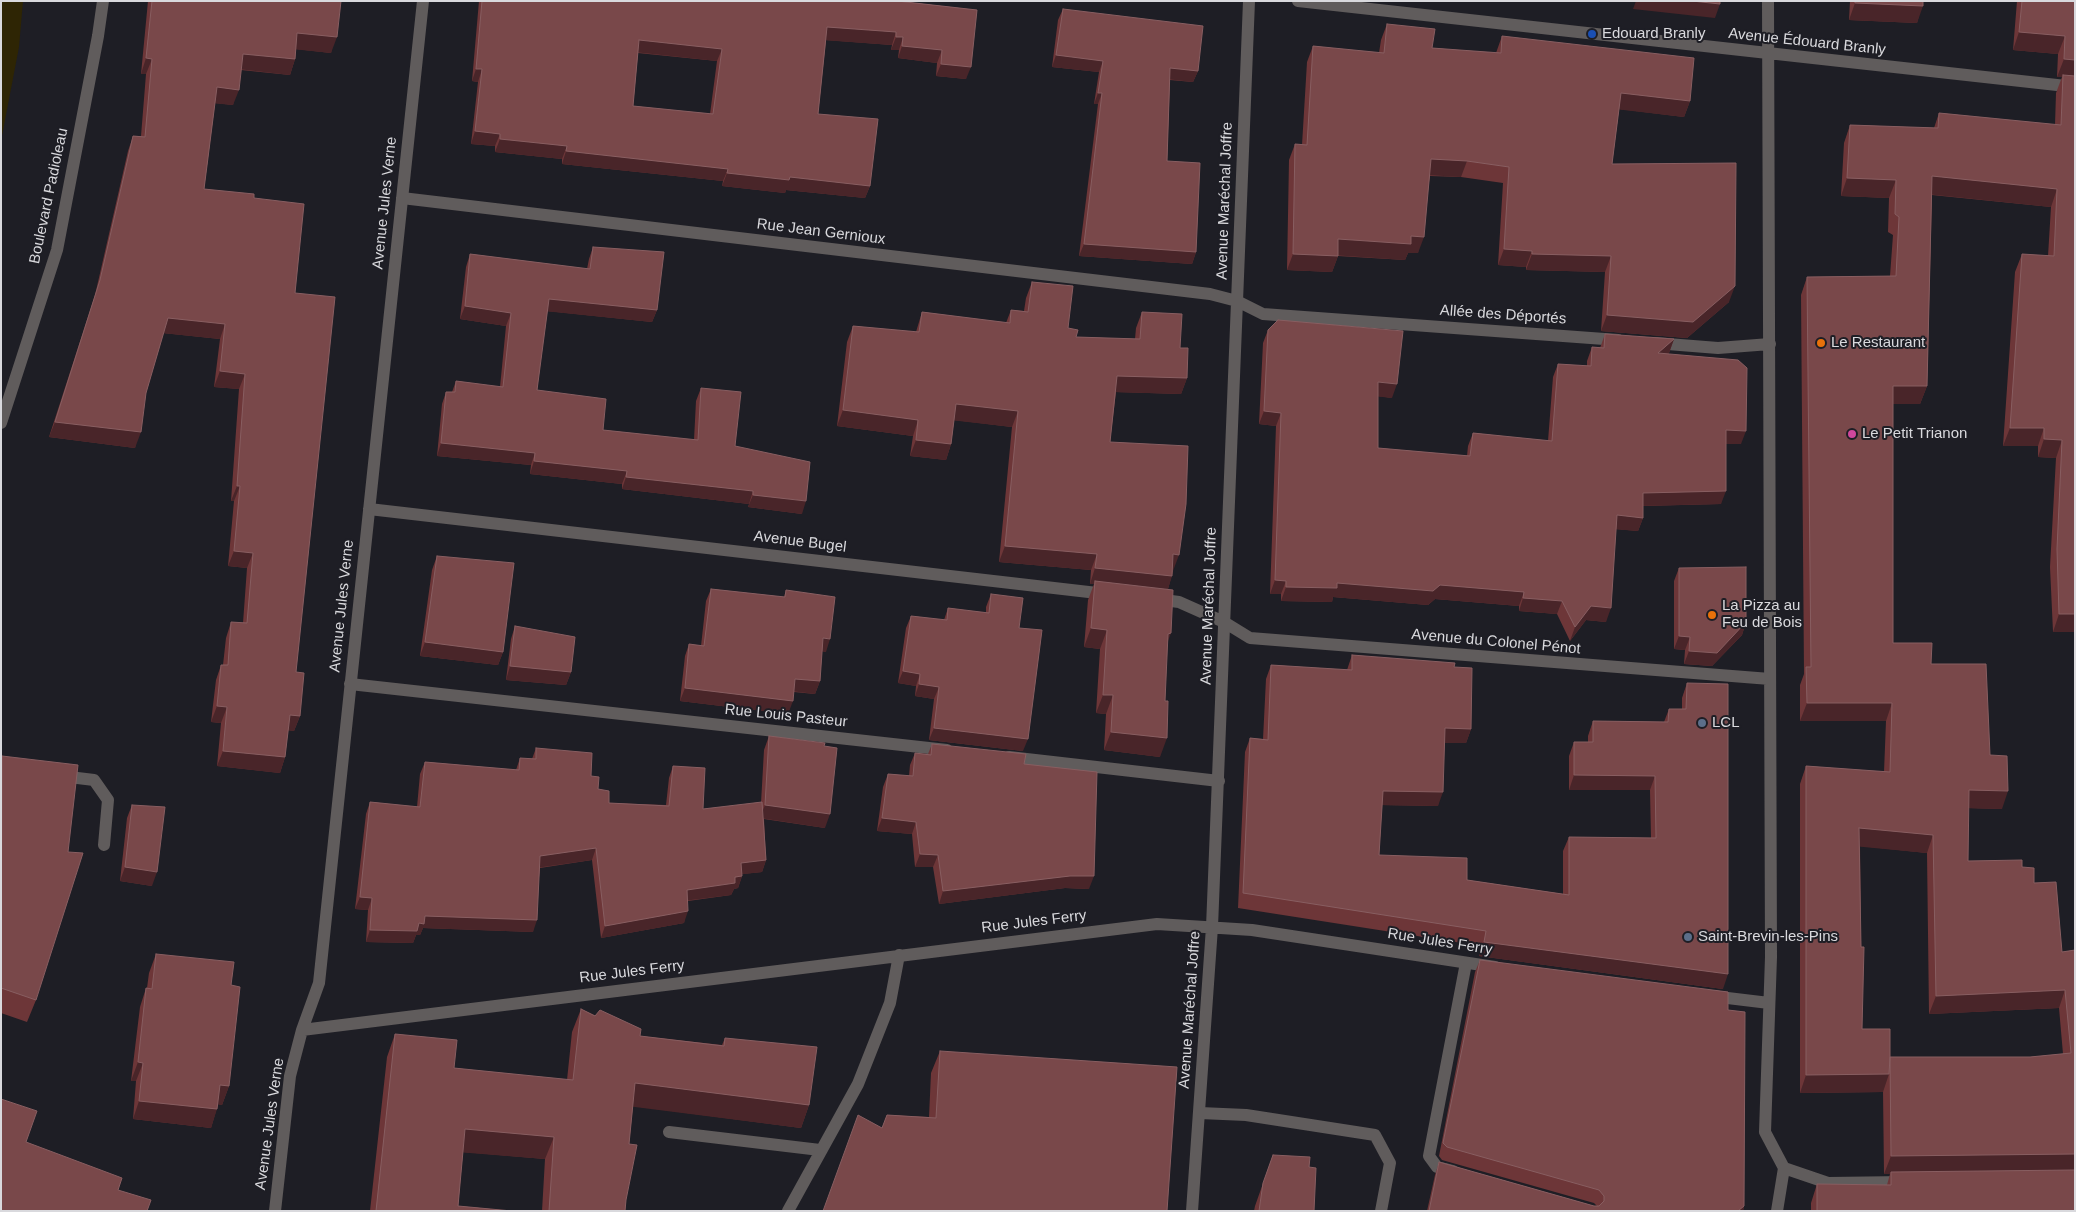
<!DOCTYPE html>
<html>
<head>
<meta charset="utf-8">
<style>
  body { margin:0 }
  #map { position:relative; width:2076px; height:1212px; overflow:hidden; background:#1e1e25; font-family:Arial,sans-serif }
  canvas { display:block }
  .frame { position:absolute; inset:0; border:2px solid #d9d9dd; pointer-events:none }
</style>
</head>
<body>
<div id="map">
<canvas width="2076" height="1212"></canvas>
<div class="frame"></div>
</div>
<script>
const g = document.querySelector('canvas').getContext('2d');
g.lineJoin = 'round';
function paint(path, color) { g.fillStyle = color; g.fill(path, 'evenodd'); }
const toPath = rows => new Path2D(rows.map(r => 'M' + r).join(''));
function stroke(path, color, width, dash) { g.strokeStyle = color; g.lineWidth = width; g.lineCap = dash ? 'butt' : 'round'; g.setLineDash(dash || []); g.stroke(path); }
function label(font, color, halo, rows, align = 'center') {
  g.font = font + ' Arial,sans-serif'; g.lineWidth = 4; g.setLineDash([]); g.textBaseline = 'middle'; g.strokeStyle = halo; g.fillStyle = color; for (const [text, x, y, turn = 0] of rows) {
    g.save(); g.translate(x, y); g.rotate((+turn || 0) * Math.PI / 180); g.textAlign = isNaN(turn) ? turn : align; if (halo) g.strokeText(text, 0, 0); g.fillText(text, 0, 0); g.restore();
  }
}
paint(toPath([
  [1,1,23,1,19,47,1,141]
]), '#2e2504');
stroke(toPath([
  [1298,1,2075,87],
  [1768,1,1771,957,1765,1132,1784,1168,1777,1211],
  [402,198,1210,294,1237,301,1263,314,1618,340],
  [1655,343,1718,348,1770,344],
  [1,423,57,250,98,36,103,1],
  [369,509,1106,594],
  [1156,599,1179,602,1224,622,1250,638,1770,679],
  [350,684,947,750],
  [1009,757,1219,781],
  [61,776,94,780,108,800,104,845],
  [1711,996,1769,1003],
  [302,1030,1157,924,1252,930,1495,967],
  [1200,1113,1246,1115,1375,1135,1390,1163,1381,1211],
  [669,1132,820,1150],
  [1784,1168,1828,1183,1904,1182],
  [1453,1171,1437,1167,1429,1156,1466,963],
  [275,1211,290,1076,302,1030,319,983,423,1],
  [788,1211,858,1084,890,1003,899,955],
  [1192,1211,1212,927,1249,1]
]), '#605c5c', 12);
paint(toPath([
  [148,1,341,1,331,53,296,49,295,59,290,75,241,70,233,105,215,103,204,189,254,198,295,293,296,672,300,716,294,731,288,730,285,757,280,773,217,766,221,723,211,722,216,680,221,665,223,665,226,638,231,622,243,623,247,568,228,566,234,501,231,501,239,389,214,387,220,339,163,333,146,393,135,448,49,437,95,295,128,151,133,136,141,136,146,74,141,74],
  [479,1,897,1,977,10,966,79,936,76,937,63,898,58,899,50,891,50,892,45,826,40,818,114,870,186,865,198,786,190,785,193,722,186,723,181,562,164,562,159,495,152,495,146,471,144,478,82,472,81],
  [638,53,717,61,710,114,633,106],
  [1850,1,1923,1,1917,23,1849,20],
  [2017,1,2075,1,2075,632,2053,632,2050,567,2056,458,2038,457,2038,446,2003,446,2015,272,2022,254,2048,256,2051,207,1932,195,1927,386,1920,404,1893,404,1893,643,1931,664,1990,755,2002,809,1968,808,1968,861,2022,867,2034,883,2062,952,2075,950,2075,1211,1811,1211,1811,1203,1817,1184,1887,1185,1890,1174,1884,1174,1883,1091,1883,1092,1800,1093,1800,784,1806,766,1884,772,1886,721,1800,721,1800,685,1804,674,1801,295,1807,277,1890,276,1893,235,1888,232,1889,198,1841,196,1844,143,1850,125,1934,128,1939,113,2055,125,2056,93,2062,77,2057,77,2058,54,2013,50],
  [1860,846,1927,853,1929,1014,2059,1008,2063,1054,2030,1057,1890,1057,1862,1029],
  [1063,9,1198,71,1193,82,1170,80,1167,161,1196,252,1192,264,1079,256,1098,104,1094,104,1099,72,1052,67,1058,20],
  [1387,24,1432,48,1496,53,1502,36,1690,101,1684,117,1619,109,1612,164,1729,302,1687,338,1601,331,1605,272,1526,270,1526,267,1498,265,1503,183,1461,177,1430,176,1418,253,1408,253,1405,260,1338,256,1332,272,1287,270,1289,160,1295,144,1302,145,1307,62,1313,46,1379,53,1381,40],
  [593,247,657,310,652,322,547,311,537,390,603,430,694,440,696,401,701,388,735,446,802,514,748,507,749,504,622,489,622,484,530,474,531,465,437,456,442,404,446,392,452,392,456,381,500,387,506,326,460,319,466,267,470,254,587,269,589,259],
  [1032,282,1068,328,1076,337,1135,339,1136,328,1142,312,1180,348,1187,378,1181,394,1116,392,1110,442,1173,571,1168,589,1167,645,1160,757,1104,750,1106,714,1096,713,1100,649,1084,647,1088,600,1094,584,1090,584,1091,570,999,562,1012,427,954,420,951,444,946,460,910,456,913,436,837,426,847,342,853,326,916,332,922,312,1006,323,1011,310,1024,311,1026,298],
  [1268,330,1392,398,1378,396,1378,448,1467,456,1468,446,1473,433,1548,441,1553,377,1558,364,1587,366,1587,361,1592,347,1600,348,1605,334,1674,339,1669,353,1668,354,1741,444,1726,444,1721,504,1643,506,1643,518,1638,531,1616,529,1606,622,1586,620,1570,641,1557,614,1519,611,1519,606,1435,599,1428,605,1333,597,1332,602,1281,601,1281,594,1270,594,1276,426,1259,424,1263,343],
  [437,556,503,652,498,665,420,656,432,570],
  [1679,568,1746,622,1742,635,1712,666,1684,664,1685,650,1674,649,1674,581],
  [711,589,784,597,786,590,826,652,822,651,820,681,815,694,794,692,788,714,680,701,685,656,689,644,701,646,706,601],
  [991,594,1019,628,1023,751,929,740,934,699,915,696,916,686,898,683,906,628,911,616,944,620,948,608,986,613,986,607],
  [515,626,571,672,566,685,506,680,511,639],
  [1352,655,1454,667,1471,729,1466,743,1445,743,1438,806,1382,805,1379,855,1467,880,1563,894,1563,851,1569,837,1651,838,1650,790,1569,790,1569,756,1574,742,1588,742,1588,736,1593,721,1664,722,1669,709,1682,709,1682,698,1687,683,1723,989,1479,956,1481,946,1238,908,1245,752,1250,738,1263,739,1266,679,1271,665,1347,670],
  [769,736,824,746,825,828,764,819,766,860,762,872,742,874,742,876,738,888,734,889,731,895,688,901,684,923,601,938,592,860,540,868,533,932,423,928,420,935,416,935,413,943,366,942,368,910,355,909,366,814,370,802,417,807,420,774,425,762,516,770,520,758,532,759,536,748,591,776,598,789,609,803,666,805,669,778,673,766,703,809,761,803,764,750],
  [932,744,1024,764,1089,889,1065,888,939,904,933,867,915,867,912,834,877,831,883,787,888,774,909,776,910,765,915,753,928,754],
  [1,757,36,1000,27,1022,1,1013],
  [132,805,152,886,120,881,127,818],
  [156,954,231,985,229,1086,222,1105,218,1104,211,1128,133,1119,136,1081,131,1081,140,1007,146,988,147,988,149,973],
  [1480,960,1728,1010,1744,1206,1743,1211,1427,1211,1435,1175,1439,1162,1594,1206,1597,1206,1594,1203,1442,1160,1439,1156,1475,972],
  [581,1009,640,1036,722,1045,725,1038,809,1105,801,1128,633,1106,629,1144,625,1211,542,1211,545,1159,463,1152,458,1206,512,1211,370,1211,387,1057,395,1034,454,1068,567,1080,572,1032],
  [940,1051,1167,1211,882,1128,887,1115,929,1117,931,1073],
  [1273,1155,1309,1167,1314,1211,1254,1211,1255,1206]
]), '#6d3638');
paint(toPath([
  [1636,1,1692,1,1720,4,1715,18,1633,9],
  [1855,3,1923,6,1917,23,1849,20],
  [827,27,896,32,892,45,822,40],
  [2019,32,2065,36,2058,54,2013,50],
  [297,33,337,37,331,53,292,49],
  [896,37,903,37,899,50,891,50],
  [639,40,722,49,717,61,634,52],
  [902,46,942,50,937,63,898,58],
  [243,54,295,59,290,75,238,69],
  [1056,55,1103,61,1099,72,1052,67],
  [146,58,152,59,146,74,141,74],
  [2064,59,2075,60,2075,79,2063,75,2062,77,2057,77],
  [941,64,971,67,966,79,936,76],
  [1170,68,1198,71,1193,82,1166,79],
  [476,69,482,69,478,82,472,81],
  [217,87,239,90,233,105,211,103],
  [1098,93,1102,93,1098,104,1094,104],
  [1621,93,1690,101,1684,117,1615,109],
  [475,131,500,134,495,146,471,144],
  [500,139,567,146,562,159,495,152],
  [566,151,728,169,723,181,562,164],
  [1431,159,1467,161,1461,177,1426,175],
  [727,173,790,177,870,186,865,198,786,190,785,193,722,186],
  [1932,176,2057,189,2051,207,1926,194],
  [1847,178,1896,180,1889,198,1841,196],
  [1411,236,1424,237,1418,253,1408,253,1405,260,1332,255,1338,239],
  [1084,244,1196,252,1192,264,1079,256],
  [1504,249,1532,251,1526,267,1498,265],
  [1293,254,1338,256,1332,272,1287,270],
  [1532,254,1611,256,1605,272,1526,270],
  [1735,286,1729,302,1687,338,1601,331,1607,315],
  [549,299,657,310,652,322,544,311],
  [465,306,511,313,506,326,460,319],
  [168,318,225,324,220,339,162,333],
  [1674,339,1669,353,1653,366,1658,353],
  [220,371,245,374,239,389,214,387],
  [1117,376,1187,378,1181,394,1112,392],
  [1378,382,1397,384,1392,398,1373,396],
  [1893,386,1927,386,1920,404,1887,404],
  [956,404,1018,411,1012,427,950,420],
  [843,410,918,420,913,436,837,426],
  [1264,411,1281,413,1276,426,1259,424],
  [55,422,141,432,135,448,49,437],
  [2010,428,2044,428,2038,446,2003,446],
  [1726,430,1746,431,1741,444,1721,444],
  [2044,439,2062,440,2056,458,2038,457],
  [916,440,951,444,946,460,910,456],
  [441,443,535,453,531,465,437,456],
  [534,461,627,471,622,484,530,474],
  [626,477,753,491,749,504,622,489],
  [237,486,240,486,234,501,231,501],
  [1726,491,1721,504,1638,506,1643,493],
  [753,495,806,501,802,514,748,507],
  [1617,515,1643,518,1638,531,1612,529],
  [1005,546,1097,554,1091,570,999,562],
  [234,551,253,553,247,568,228,566],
  [1173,554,1179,555,1173,571],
  [1095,568,1172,576,1167,592,1095,581,1094,584,1090,584],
  [1275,580,1286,581,1281,594,1270,594],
  [1337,583,1440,585,1524,592,1519,606,1435,599,1428,605,1333,597,1332,602,1281,601,1286,587],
  [1523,598,1562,601,1557,614,1519,611],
  [1591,606,1611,608,1606,622,1586,620,1570,641,1575,627],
  [2059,614,2075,614,2075,632,2053,632],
  [1746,622,1742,635,1712,666,1684,664,1689,651],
  [1091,628,1107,630,1100,649,1084,647],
  [1171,633,1164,652,1168,634],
  [1679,636,1690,637,1685,650,1674,649],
  [823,638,830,639,826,652,819,651],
  [425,642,503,652,498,665,420,656],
  [510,666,571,672,566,685,506,680],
  [903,671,920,674,916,686,898,683],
  [795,679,820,681,815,694,791,691],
  [919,684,939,687,934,699,915,696],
  [685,688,793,701,788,714,680,701],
  [1103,695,1113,695,1106,714,1096,713],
  [1807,703,1892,703,1886,721,1800,721],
  [217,706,227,707,221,723,211,722],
  [290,715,300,716,294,731,284,730],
  [934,728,1028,739,1023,751,929,740],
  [1445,728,1471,729,1466,743,1440,743],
  [1111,732,1167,738,1160,757,1104,750],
  [223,751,285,757,280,773,217,766],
  [1574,775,1655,776,1650,790,1569,790],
  [1969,790,2008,791,2002,809,1962,808],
  [1383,791,1443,792,1438,806,1377,805],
  [765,805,830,814,825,828,760,818],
  [882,818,916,822,912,834,877,831],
  [1859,828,1933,835,1927,853,1853,846],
  [596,848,592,860,536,868,540,856],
  [920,854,938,855,933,867,915,867],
  [766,860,762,872,736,875,741,863],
  [125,867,157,872,152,886,120,881],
  [742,876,738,888,734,889,731,895,683,901,687,890],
  [1070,876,1094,876,1089,889,1065,888,939,904,943,891],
  [360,897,372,898,368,910,355,909],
  [688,911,684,923,601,938,605,926],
  [425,916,537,920,533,932,423,928,420,935,416,935,413,943,366,942,370,930,419,923],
  [1484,942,1728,974,1723,989,1479,956],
  [2065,990,2059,1008,1929,1014,1936,996],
  [138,1062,143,1063,136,1081,131,1081],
  [1889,1074,1883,1092,1800,1093,1806,1075],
  [635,1083,809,1105,801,1128,627,1106],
  [220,1085,229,1086,222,1105,214,1104],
  [139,1101,217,1109,211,1128,133,1119],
  [465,1129,554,1137,545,1159,457,1152],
  [2075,1154,2075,1172,1891,1172,1890,1174,1884,1174,1891,1156],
  [1744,1206,1743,1211,1738,1211]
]), '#492529');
const building = toPath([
  [152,1,341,1,337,37,297,33,295,59,243,54,239,90,217,87,204,189,254,194,254,198,304,204,295,293,335,297,296,672,304,673,300,716,290,715,285,757,223,751,227,707,217,706,221,665,228,665,231,622,247,623,253,553,234,551,240,486,237,486,245,374,220,371,225,324,168,318,146,393,141,432,55,422,100,280,133,136,145,137,152,59,146,58,152,1],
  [482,1,897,1,977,10,971,67,941,64,942,50,902,46,903,37,896,37,896,32,827,27,818,114,878,119,870,186,790,177,789,180,727,173,728,169,566,151,567,146,500,139,500,134,475,131,482,69,476,69,482,1],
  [639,40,722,49,713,114,633,106,639,40],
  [1692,1,1720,1,1720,4,1692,1],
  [1855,1,1923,1,1923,6,1855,3,1855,1],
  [2022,1,2075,1,2075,60,2064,59,2065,36,2019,32,2022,1],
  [1063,9,1203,26,1198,71,1170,68,1167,161,1200,163,1196,252,1084,244,1102,93,1098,93,1103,61,1056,55,1063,9],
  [1387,24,1435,29,1432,48,1501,53,1502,36,1694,58,1690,101,1621,93,1612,164,1736,163,1735,286,1693,322,1607,315,1611,256,1532,254,1532,251,1504,249,1509,167,1467,161,1431,159,1424,237,1411,236,1411,244,1338,239,1338,256,1293,254,1295,144,1307,145,1313,46,1384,53,1387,24],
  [2063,75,2075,76,2075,614,2059,614,2057,549,2062,440,2044,439,2044,428,2010,428,2022,254,2054,256,2057,189,1932,176,1927,386,1893,386,1893,643,1932,643,1931,664,1986,664,1990,755,2007,756,2008,791,1969,790,1968,861,2022,860,2022,867,2034,868,2034,883,2056,882,2062,952,2075,950,2075,1154,1891,1156,1890,1057,1889,1074,1806,1075,1806,766,1890,772,1892,703,1807,703,1806,667,1811,667,1807,277,1896,276,1899,217,1895,214,1896,180,1847,178,1850,125,1938,128,1939,113,2061,125,2063,75],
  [1859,828,1933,835,1936,996,2065,990,2071,1053,2030,1057,1890,1057,1890,1029,1862,1029,1864,947,1861,947,1859,828],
  [593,247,664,252,657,310,549,299,537,390,606,399,603,430,698,440,701,388,741,392,735,446,810,462,806,501,753,495,753,491,626,477,627,471,534,461,535,453,441,443,446,392,455,392,456,381,503,387,511,313,465,306,470,254,590,269,593,247],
  [1032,282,1073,286,1068,328,1078,330,1076,337,1140,339,1142,312,1182,314,1180,348,1188,348,1187,378,1117,376,1110,442,1188,446,1186,504,1179,555,1173,554,1172,576,1095,568,1097,554,1005,546,1018,411,956,404,951,444,916,440,918,420,843,410,853,326,919,332,922,312,1010,323,1011,310,1028,312,1032,282],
  [1278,320,1403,331,1397,384,1378,382,1378,448,1470,456,1473,433,1552,441,1558,364,1591,366,1592,347,1604,348,1605,334,1674,339,1658,353,1738,360,1747,368,1746,431,1726,430,1726,491,1643,493,1643,518,1617,515,1611,608,1591,606,1575,627,1562,601,1523,598,1524,592,1440,585,1433,591,1337,583,1337,588,1286,587,1286,581,1275,580,1281,413,1264,411,1268,330,1278,320],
  [437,556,514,563,503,652,425,642,437,556],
  [1746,567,1746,622,1717,653,1689,651,1690,637,1679,636,1679,568,1746,567],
  [1095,581,1173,590,1171,633,1168,634,1165,701,1168,701,1167,738,1111,732,1113,695,1103,695,1107,630,1091,628,1095,581],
  [711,589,785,597,786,590,835,597,830,639,823,638,820,681,795,679,793,701,685,688,689,644,704,646,711,589],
  [991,594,1023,598,1019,628,1042,630,1028,739,934,728,939,687,919,684,920,674,903,671,911,616,947,620,948,608,989,613,991,594],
  [515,626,575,637,571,672,510,666,515,626],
  [1352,655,1455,663,1454,667,1472,668,1471,729,1445,728,1443,792,1383,791,1379,855,1467,858,1467,880,1569,895,1569,837,1656,838,1655,776,1574,775,1574,742,1593,742,1593,721,1668,722,1669,709,1686,709,1687,683,1728,684,1728,974,1484,942,1486,931,1243,893,1250,738,1268,740,1271,665,1352,670,1352,655],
  [769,736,825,743,824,746,837,748,830,814,765,805,769,736],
  [932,744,1026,754,1024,764,1097,772,1094,876,1070,876,943,891,938,855,920,854,916,822,882,818,888,774,913,776,915,753,931,755,932,744],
  [536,748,592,753,591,776,599,777,598,789,609,791,609,803,669,806,673,766,705,768,703,809,762,802,766,860,741,863,742,876,735,877,735,883,687,890,688,911,605,926,596,848,540,856,537,920,425,916,424,924,419,923,417,931,370,930,372,898,360,897,370,802,420,807,425,762,519,770,520,758,536,759,536,748],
  [2,756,78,765,68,852,83,853,36,1000,1,988,2,756],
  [132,805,165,807,157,872,125,867,132,805],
  [156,954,234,962,231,985,240,987,229,1086,220,1085,217,1109,139,1101,143,1063,138,1062,146,988,152,989,156,954],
  [1480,960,1728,992,1728,1010,1745,1012,1744,1206,1738,1211,1429,1211,1439,1162,1594,1206,1599,1206,1604,1201,1604,1196,1599,1190,1447,1147,1443,1143,1480,960],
  [581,1009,595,1016,600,1010,641,1029,640,1036,724,1046,725,1038,817,1047,809,1105,635,1083,629,1144,637,1145,626,1200,625,1211,549,1211,554,1137,465,1129,458,1206,512,1211,376,1211,395,1034,457,1040,454,1068,573,1080,581,1009],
  [940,1051,1177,1067,1167,1211,823,1211,858,1115,882,1128,887,1115,936,1118,940,1051],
  [1,1099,37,1111,26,1142,122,1178,118,1190,151,1200,147,1211,1,1211,1,1099],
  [1273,1155,1310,1157,1309,1167,1316,1168,1314,1211,1259,1211,1263,1183,1273,1155],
  [2075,1170,2075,1211,1817,1211,1817,1184,1891,1185,1891,1172,2075,1170]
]);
paint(building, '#79484a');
stroke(building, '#885e61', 1);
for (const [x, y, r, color] of [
  [1592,34,5,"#1a4fb4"],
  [1821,343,5,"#e8710a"],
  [1852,434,5,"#d1479c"],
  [1712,615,5,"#e8710a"],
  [1702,723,5,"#5c6f8a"],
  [1688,937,5,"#5c6f8a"]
]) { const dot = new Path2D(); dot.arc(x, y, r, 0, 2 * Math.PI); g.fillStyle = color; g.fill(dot); stroke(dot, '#1e1e25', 2); }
label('15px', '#d9d9dd', '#1e1e25', [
  ["Edouard Branly",1602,34],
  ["Le Restaurant",1831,343],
  ["Le Petit Trianon",1862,434],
  ["La Pizza au",1722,606],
  ["Feu de Bois",1722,623],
  ["LCL",1712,723],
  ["Saint-Brevin-les-Pins",1698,937]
], 'left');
label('15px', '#d9d9dd', '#1e1e25', [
  ["Avenue Édouard Branly",1807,42,6],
  ["Boulevard Padioleau",49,196,-78],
  ["Avenue Maréchal Joffre",1225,201,-88],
  ["Avenue Jules Verne",385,203,-84],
  ["Rue Jean Gernioux",821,232,7],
  ["Allée des Déportés",1503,315,4],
  ["Avenue Bugel",800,542,7],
  ["Avenue Jules Verne",342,606,-84],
  ["Avenue Maréchal Joffre",1209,606,-88],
  ["Avenue du Colonel Pénot",1496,642,5],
  ["Rue Louis Pasteur",786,716,6],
  ["Rue Jules Ferry",1034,922,-7],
  ["Rue Jules Ferry",1440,942,9],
  ["Rue Jules Ferry",632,972,-7],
  ["Avenue Maréchal Joffre",1190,1010,-86],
  ["Avenue Jules Verne",270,1124,-82]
]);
</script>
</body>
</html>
